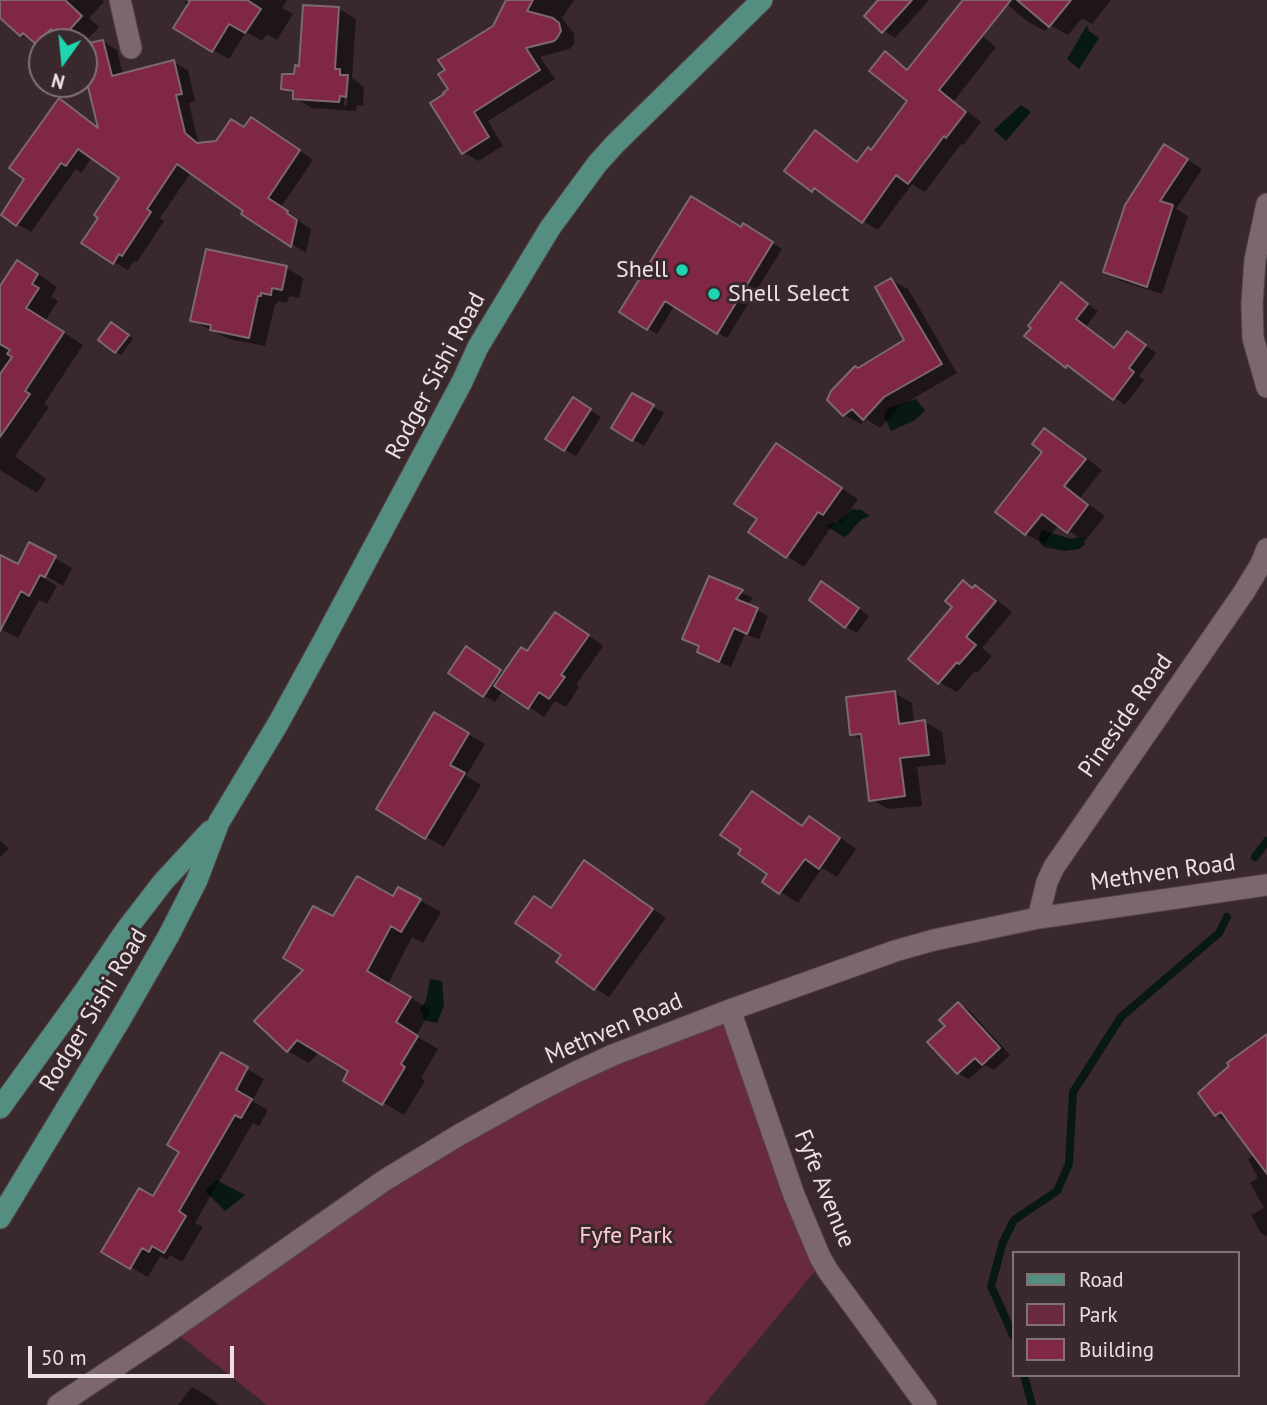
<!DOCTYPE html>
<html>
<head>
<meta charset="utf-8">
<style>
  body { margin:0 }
  #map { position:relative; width:1267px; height:1405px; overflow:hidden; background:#39282c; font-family:"PT Sans",sans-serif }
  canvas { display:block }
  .legend { position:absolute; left:1012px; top:1251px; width:228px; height:126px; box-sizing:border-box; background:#39282c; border:2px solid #817275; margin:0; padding:9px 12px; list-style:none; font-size:21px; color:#ece0e3 }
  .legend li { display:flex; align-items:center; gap:14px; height:35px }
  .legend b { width:35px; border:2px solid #817275 }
  .north { position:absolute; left:28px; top:28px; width:70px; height:70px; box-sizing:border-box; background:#39282c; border:2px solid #817275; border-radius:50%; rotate:195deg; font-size:19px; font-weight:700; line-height:28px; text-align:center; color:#ece0e3 }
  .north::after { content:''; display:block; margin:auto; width:24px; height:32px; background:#1fd5b0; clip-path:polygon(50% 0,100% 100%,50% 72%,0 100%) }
  .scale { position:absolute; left:28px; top:1346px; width:206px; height:32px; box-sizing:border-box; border:4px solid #ece0e3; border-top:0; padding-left:9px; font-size:21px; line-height:24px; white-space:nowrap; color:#ece0e3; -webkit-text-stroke:5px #39282c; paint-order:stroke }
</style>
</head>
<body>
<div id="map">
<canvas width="1267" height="1405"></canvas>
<ul class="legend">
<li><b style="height:9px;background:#548e80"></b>Road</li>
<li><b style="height:19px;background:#6a2a3d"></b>Park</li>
<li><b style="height:19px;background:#7f2744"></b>Building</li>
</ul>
<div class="north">N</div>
<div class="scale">50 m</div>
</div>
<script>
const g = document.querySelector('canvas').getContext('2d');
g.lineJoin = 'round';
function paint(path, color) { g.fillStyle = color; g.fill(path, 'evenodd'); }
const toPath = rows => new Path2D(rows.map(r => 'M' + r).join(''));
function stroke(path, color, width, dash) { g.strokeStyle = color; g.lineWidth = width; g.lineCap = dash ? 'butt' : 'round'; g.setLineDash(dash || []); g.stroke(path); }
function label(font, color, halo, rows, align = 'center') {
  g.font = font + ' "PT Sans",sans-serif'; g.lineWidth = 6; g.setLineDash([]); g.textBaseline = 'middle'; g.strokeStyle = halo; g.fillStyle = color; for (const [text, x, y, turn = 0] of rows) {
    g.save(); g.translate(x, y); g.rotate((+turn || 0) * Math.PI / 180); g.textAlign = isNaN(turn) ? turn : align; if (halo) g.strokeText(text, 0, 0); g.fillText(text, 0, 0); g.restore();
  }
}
paint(toPath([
  [734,1010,825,1259,704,1405,267,1405,170,1328,439,1149,587,1068]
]), '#6a2a3d');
paint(toPath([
  [1087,25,1089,31,1099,38,1079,69,1067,59],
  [1021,105,1031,112,1006,141,994,130],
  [916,399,925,411,915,420,891,431,884,416,888,408],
  [852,509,861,510,870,516,862,519,855,526,849,534,844,537,826,526,843,518],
  [1042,530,1071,539,1078,537,1083,538,1085,544,1079,549,1065,551,1044,547,1040,543,1039,538],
  [430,979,442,981,444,1006,437,1023,425,1021,420,1009,426,1001],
  [216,1180,245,1195,225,1211,205,1191]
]), '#081914');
paint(toPath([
  [0,0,102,0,104,2,89,18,99,27,84,43,70,42,67,40,65,42,42,42,42,46,21,35,6,21,0,8],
  [187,0,287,0,282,8,293,14,277,40,267,34,262,41,246,32,229,59,213,50,189,6,185,3],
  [508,0,574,0,562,18,574,34,574,44,569,49,540,57,555,79,488,121,503,146,478,161,463,152,446,95,494,27],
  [880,0,929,0,895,38,884,31],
  [1002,0,1111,0,1092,24,1082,18,1068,35,1050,25,1045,31,1027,21],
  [339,9,356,19,352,78,364,87,363,106,357,105,356,111,312,108,295,98,295,95,283,88,296,76],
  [346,78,349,78,347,106,344,106],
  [968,25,996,47,954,101,981,122,963,145,961,144,925,192,912,184,878,230,863,221,830,198,828,199,813,190,815,133,831,142,859,162,872,152,909,101,885,53,910,70],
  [103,41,117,50,123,75,173,62,188,70,195,101,189,103,198,142,201,144,217,142,245,129,266,128,313,160,281,207,301,221,300,222,311,229,306,253,244,213,246,210,191,172,160,218,164,221,137,262,134,261,128,270,114,262,100,217,121,178,92,157,81,173,76,169,31,232,17,224,27,178,59,101,100,129,84,63,84,46],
  [1180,155,1202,169,1176,209,1188,216,1162,294,1121,281,1105,272],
  [744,225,782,249,727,338,675,305,657,334,621,311,741,229],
  [207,251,287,268,303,278,299,298,289,296,287,303,278,301,277,304,275,304,265,346,229,339,192,320],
  [38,274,57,287,51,297,58,301,45,321,83,345,44,404,49,407,15,456,46,479,37,493,0,470,0,289],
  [891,280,908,289,957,373,900,406,880,428,866,419,861,424,844,415,829,400,858,369,906,340],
  [1061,285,1098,311,1086,327,1115,349,1138,340,1156,353,1139,376,1144,380,1125,405,1078,372,1067,366,1027,335],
  [116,327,133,339,121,355,100,340],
  [633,395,664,413,644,446,613,427],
  [584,406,601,417,576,456,565,450],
  [1045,430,1062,440,1102,470,1080,498,1105,516,1085,541,1059,524,1044,544,1026,534,997,512,1044,451],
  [793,456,858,499,841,523,836,520,804,567,750,532],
  [30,544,72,568,63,586,38,571,37,574,57,586,47,604,39,600,18,638,0,629,0,564,18,566],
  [710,578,753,598,747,605,768,616,759,639,745,634,731,667,710,658],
  [964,582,993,597,1012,612,982,648,992,656,977,673,975,671,957,692,939,682,911,659,955,607],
  [833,590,869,616,857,633,846,627],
  [571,623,603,646,576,685,579,687,566,707,555,701,544,717,503,690,495,702,484,696,478,655,505,673,528,654],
  [895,693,912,703,914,723,925,722,942,732,946,764,917,767,922,806,888,809,871,799,864,741,852,734],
  [435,715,485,744,466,776,481,785,444,847,378,809],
  [752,793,803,827,810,819,827,828,856,849,837,877,822,868,798,903,764,881,769,874],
  [0,840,9,849,0,857],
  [600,871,666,918,609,997,595,988,552,909],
  [399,889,441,912,423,943,412,937,388,984,431,1010,416,1036,438,1049,421,1078,425,1081,404,1115,345,1080,350,1071,319,1052,309,1063,288,1051,256,1021,306,970,333,919,394,898],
  [959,1004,970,1011,1010,1055,994,1070,985,1065,969,1079,958,1073,948,1026],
  [1267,1045,1267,1236,1261,1233,1251,1215,1264,1208,1250,1183,1258,1178,1248,1159,1255,1155,1232,1124,1216,1115],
  [221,1054,264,1079,252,1101,268,1110,259,1126,253,1123,195,1223,203,1227,182,1262,170,1255,167,1260,160,1256,148,1277,104,1251,153,1198,181,1151],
  [192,1387,209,1397,219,1405,178,1405]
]), '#0007');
stroke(toPath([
  [1255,857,1267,841],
  [1013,1335,991,1286,1003,1242,1014,1220,1057,1191,1069,1164,1073,1092,1121,1017,1219,933,1227,917],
  [1024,1375,1032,1405]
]), '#081914', 8);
const building = toPath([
  [0,0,65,0,82,16,61,39,51,29,37,45,23,33,20,36,0,18,0,0],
  [188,0,247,0,261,9,245,33,229,24,212,52,173,28,190,1,188,0],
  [506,0,533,0,527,11,553,18,559,23,561,31,557,38,554,41,526,48,540,70,474,112,489,137,462,154,430,103,444,94,443,93,448,89,438,74,445,70,438,60,493,26,506,0],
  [878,0,912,0,882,33,864,16,878,0],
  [963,0,1011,0,939,90,966,112,946,138,944,136,908,184,896,175,862,223,814,188,812,192,784,171,815,130,857,162,868,147,871,150,907,101,869,71,885,51,907,70,963,0],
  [1017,0,1071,0,1049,27,1017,0],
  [303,5,339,7,335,69,340,69,340,75,348,75,346,97,340,96,339,102,293,99,293,91,281,89,282,74,294,74,295,65,299,66,303,5],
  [103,40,112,76,174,60,182,94,176,95,185,133,197,143,216,141,231,119,244,127,251,117,300,150,268,198,288,211,287,213,297,220,291,247,241,214,243,211,177,164,147,209,151,212,122,256,119,254,113,264,81,243,98,218,94,215,119,178,78,149,66,166,61,163,16,226,1,215,24,179,9,168,59,98,98,128,84,70,84,44,103,40],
  [1164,144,1188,159,1160,201,1173,205,1147,287,1103,272,1125,205,1164,144],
  [691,196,741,227,743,223,773,242,717,334,665,301,647,330,619,312,691,196],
  [206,249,287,266,282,290,272,288,271,295,261,293,261,296,258,296,249,338,210,330,211,325,190,321,206,249],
  [17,260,38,274,32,284,39,288,26,308,64,332,25,391,30,394,0,437,0,374,12,357,7,354,10,350,0,344,0,286,17,260],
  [891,278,942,364,884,397,863,420,852,409,843,416,827,400,831,391,855,366,858,368,904,340,875,287,891,278],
  [1061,282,1088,304,1076,319,1114,348,1127,331,1146,345,1129,368,1134,372,1113,400,1067,365,1066,368,1024,336,1031,328,1028,326,1061,282],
  [111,322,129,335,115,353,98,340,111,322],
  [632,393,654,405,632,441,611,428,632,393],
  [573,397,591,409,564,451,545,439,573,397],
  [1044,428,1086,459,1064,486,1088,505,1067,533,1042,514,1025,535,995,512,1042,452,1032,444,1044,428],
  [776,443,842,488,823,515,818,512,786,558,748,532,757,519,734,504,776,443],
  [29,542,56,556,45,577,40,575,29,596,21,591,0,631,0,555,18,564,29,542],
  [709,576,743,590,736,599,758,608,747,634,734,628,719,662,697,652,699,646,682,639,709,576],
  [963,580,972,588,975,585,996,601,966,637,976,645,959,664,957,662,938,684,908,659,952,607,945,601,963,580],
  [821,581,859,608,845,628,809,600,821,581],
  [555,612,589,635,561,675,565,677,549,699,539,692,528,709,494,686,521,647,527,651,555,612],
  [466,646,501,670,483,697,448,673,466,646],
  [895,691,899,724,925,720,929,755,900,758,905,796,869,801,861,734,850,735,846,697,895,691],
  [434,712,469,733,450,765,465,773,425,839,376,809,434,712],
  [752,791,802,826,809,816,840,838,819,869,805,859,779,894,762,882,767,874,738,854,741,849,720,835,752,791],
  [584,860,653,909,594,990,556,962,561,955,515,923,534,896,551,908,584,860],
  [357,876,393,896,398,887,421,899,401,932,391,926,367,971,411,997,396,1022,418,1036,401,1064,405,1067,382,1105,343,1081,348,1071,297,1040,287,1052,254,1021,303,970,283,958,313,906,333,916,357,876],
  [958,1002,1000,1048,982,1065,975,1058,957,1074,927,1042,945,1026,939,1020,958,1002],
  [1267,1034,1267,1174,1221,1112,1215,1116,1198,1093,1229,1066,1227,1063,1267,1034],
  [221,1052,248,1067,236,1090,252,1099,241,1118,235,1115,179,1211,186,1216,164,1253,152,1246,149,1252,142,1248,130,1269,101,1252,139,1188,153,1196,179,1152,167,1145,221,1052]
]);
paint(building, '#7f2744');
stroke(building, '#7d696d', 2);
const minor = toPath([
  [120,0,131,48],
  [1267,204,1255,260,1252,304,1253,338,1267,387],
  [1038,918,1047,882,1054,867,1244,592,1261,564,1267,549],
  [730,1010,794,1195,820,1257,828,1271,926,1405],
  [58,1405,162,1336,385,1180,459,1135,529,1096,574,1073,613,1055,730,1010,895,951,934,940,1038,918,1267,885]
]);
const major = toPath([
  [0,1108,84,992,126,930,163,882,210,831],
  [0,1218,120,1020,169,935,197,880,219,822,279,722,326,636,462,382,478,347,550,228,597,164,615,144,762,0]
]);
stroke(minor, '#54464a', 23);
stroke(major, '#54464a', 23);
stroke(minor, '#7c686c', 21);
stroke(major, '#548e80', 21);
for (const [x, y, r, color] of [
  [682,270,7,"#1fd5b0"],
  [714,294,7,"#1fd5b0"]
]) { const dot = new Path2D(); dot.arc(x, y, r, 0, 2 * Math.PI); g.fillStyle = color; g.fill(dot); stroke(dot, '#39282c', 2.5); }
label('24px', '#ece0e3', '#39282c', [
  ["Shell",668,270],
  ["Shell Select",728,294,"left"]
], 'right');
label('24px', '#ece0e3', '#39282c', [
  ["Rodger Sishi Road",436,376,-62],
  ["Pineside Road",1126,716,-55],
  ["Methven Road",1163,873,-8],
  ["Rodger Sishi Road",94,1010,-59],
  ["Methven Road",614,1029,-23],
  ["Fyfe Avenue",824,1189,68]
]);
label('24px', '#fec9d5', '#39282c', [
  ["Fyfe Park",626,1236]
]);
</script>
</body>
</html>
